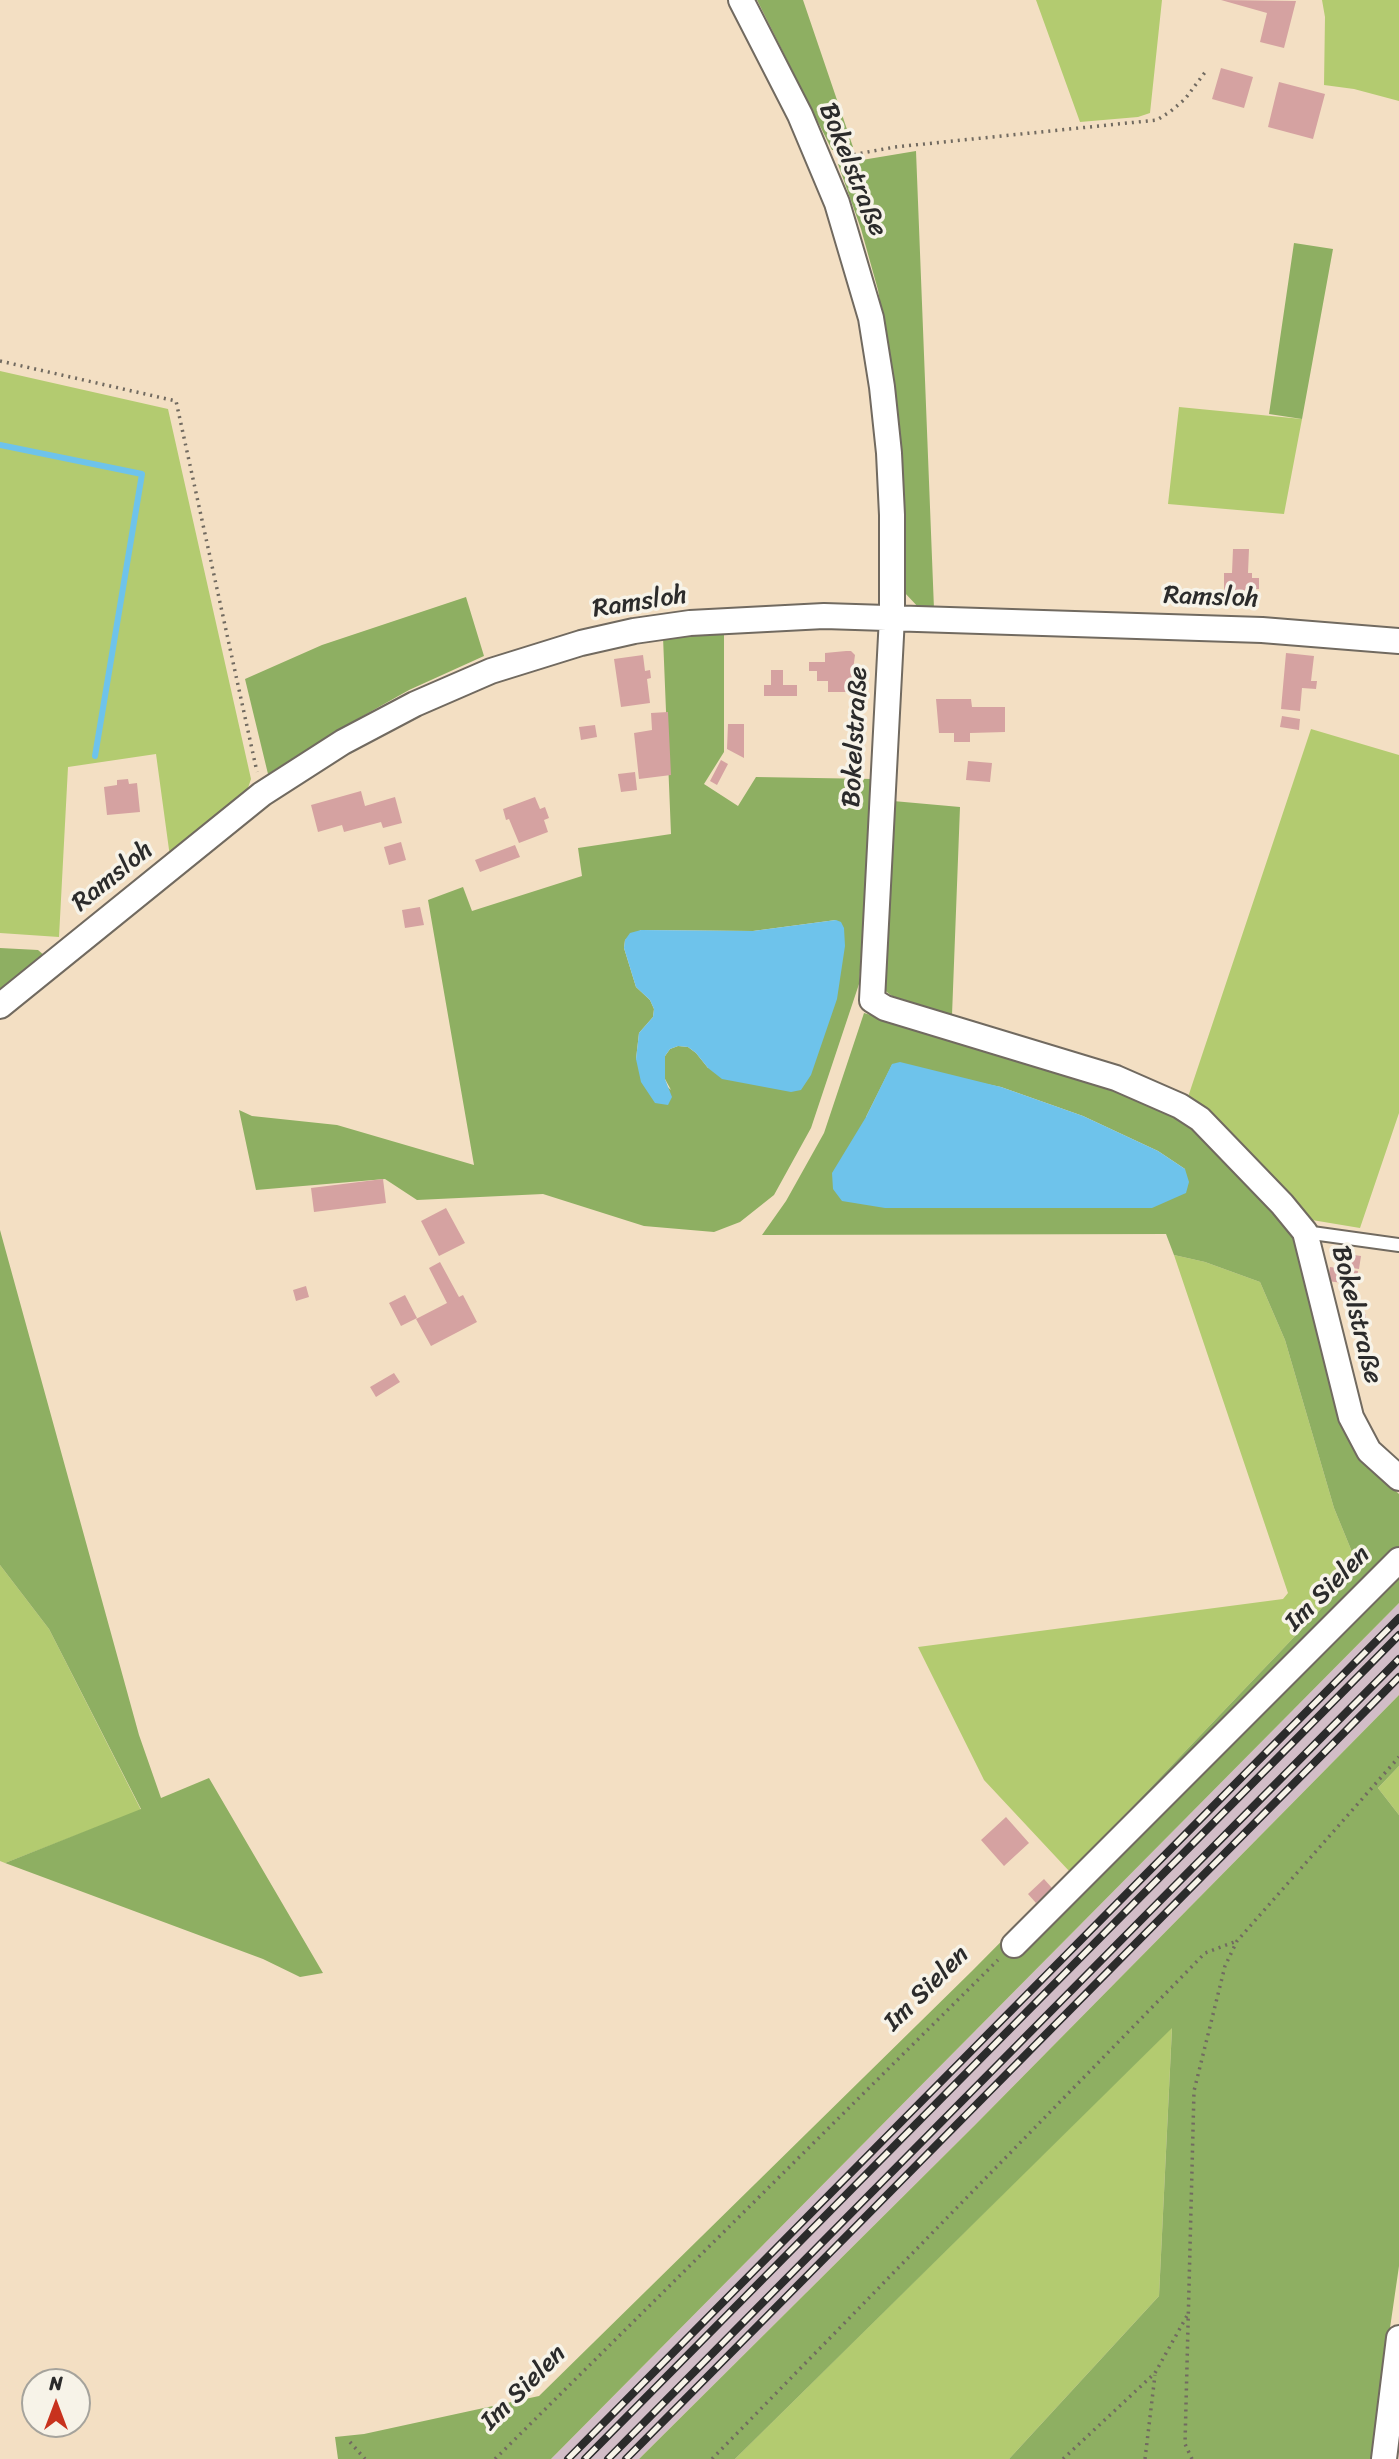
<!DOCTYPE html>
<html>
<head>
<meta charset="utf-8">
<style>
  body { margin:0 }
  #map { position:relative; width:1399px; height:2459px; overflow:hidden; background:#f3dfc3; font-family:Sriracha,sans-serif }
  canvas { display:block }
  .north { position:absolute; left:21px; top:2368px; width:70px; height:70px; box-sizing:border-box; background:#f7f3e8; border:2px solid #a5a39c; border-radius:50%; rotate:0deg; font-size:19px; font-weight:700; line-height:28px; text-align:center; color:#2b2b2b }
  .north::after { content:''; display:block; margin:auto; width:24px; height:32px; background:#c8321e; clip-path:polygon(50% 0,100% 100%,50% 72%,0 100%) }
</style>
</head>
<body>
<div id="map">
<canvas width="1399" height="2459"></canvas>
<div class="north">N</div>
</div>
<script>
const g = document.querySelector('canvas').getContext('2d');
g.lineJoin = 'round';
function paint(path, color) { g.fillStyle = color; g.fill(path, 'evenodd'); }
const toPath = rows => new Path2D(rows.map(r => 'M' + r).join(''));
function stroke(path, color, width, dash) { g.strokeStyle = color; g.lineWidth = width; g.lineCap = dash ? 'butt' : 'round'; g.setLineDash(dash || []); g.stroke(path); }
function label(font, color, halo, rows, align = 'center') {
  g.font = font + ' Sriracha,sans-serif'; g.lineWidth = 7; g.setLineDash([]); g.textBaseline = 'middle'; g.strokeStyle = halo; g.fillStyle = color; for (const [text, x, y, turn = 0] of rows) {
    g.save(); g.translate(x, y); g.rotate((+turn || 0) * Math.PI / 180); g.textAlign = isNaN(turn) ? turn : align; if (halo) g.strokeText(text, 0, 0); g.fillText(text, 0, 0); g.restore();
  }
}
paint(toPath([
  [1399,1603,1399,1695,974,2126,639,2459,551,2459]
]), '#d2bdc7');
paint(toPath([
  [1036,0,1162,0,1150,113,1138,117,1080,122],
  [1322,0,1399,0,1399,101,1354,89,1324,85,1325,17],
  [0,371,168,409,251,779,247,791,170,857,156,754,68,767,59,937,0,933],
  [1179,407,1302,419,1284,514,1168,504],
  [1311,729,1399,755,1399,1113,1360,1228,1312,1220,1218,1120,1187,1100],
  [1174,1255,1205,1262,1260,1282,1285,1340,1334,1508,1359,1569,1070,1872,984,1780,918,1647,1283,1599,1288,1593],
  [0,1565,49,1629,141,1810,5,1863,0,1861],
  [1399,1766,1399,1815,1378,1788],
  [1172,2027,1159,2296,1009,2459,735,2459]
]), '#b3cb70');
paint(toPath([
  [757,0,803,0,853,147,832,150],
  [916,151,934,609,920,609,904,592,904,491,894,383,878,290,861,229,838,164],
  [1294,243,1333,249,1302,419,1269,414],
  [466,597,484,656,409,690,338,730,268,774,245,679,322,645],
  [724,631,724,752,704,784,738,806,756,777,874,779,859,984,811,1128,774,1195,740,1222,714,1232,644,1226,543,1194,417,1200,385,1179,256,1190,239,1110,252,1116,337,1125,474,1165,428,900,463,887,472,911,582,876,578,848,671,834,663,637],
  [836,920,708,1068,696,1053,688,1047,678,1046,670,1049,665,1056,664,1066,665,1079,671,1090,636,1059,639,1033,653,1017,654,1009,650,1000,636,987,624,948,625,940,641,930,753,931],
  [893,801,960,807,952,1015,892,996,883,989],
  [0,948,38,950,45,956,0,997],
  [864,1013,1148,1100,1195,1127,1296,1236,1363,1459,1399,1494,1399,1603,551,2459,338,2459,335,2437,364,2434,539,2396,972,1971,1070,1872,1359,1569,1334,1508,1285,1340,1260,1282,1205,1262,1174,1255,1166,1234,762,1235,786,1201,824,1133],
  [892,1065,1001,1087,1083,1116,1158,1151,1185,1169,866,1117],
  [0,1230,139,1735,161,1798,209,1778,323,1973,300,1977,263,1959,5,1863,141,1809,49,1629,0,1565],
  [1399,1695,1399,1766,1378,1788,1399,1815,1399,2266,1371,2459,1009,2459,1159,2296,1172,2028,735,2459,639,2459,974,2126]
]), '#8eaf62');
paint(toPath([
  [836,920,841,922,844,928,845,946,837,999,811,1075,801,1090,791,1092,722,1079,708,1068,696,1053,688,1047,678,1046,670,1049,665,1056,665,1079,672,1097,668,1105,655,1103,641,1082,636,1059,639,1033,653,1017,654,1009,650,1000,636,987,624,948,625,940,630,933,641,930,753,931],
  [900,1062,1001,1087,1083,1116,1158,1151,1185,1169,1189,1182,1186,1193,1152,1208,885,1208,842,1201,833,1189,832,1173,866,1117,892,1064]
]), '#6ec3eb');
stroke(toPath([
  [0,445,142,474,95,756]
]), '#6ec3eb', 6);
paint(toPath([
  [1221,0,1296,1,1284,48,1260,42,1267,13],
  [1221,68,1253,77,1244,108,1212,99],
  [1279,82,1325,94,1313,139,1268,127],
  [1233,549,1249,549,1248,573,1252,573,1252,578,1259,578,1259,589,1252,589,1251,602,1224,602,1224,573,1232,573],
  [846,651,851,651,855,655,850,692,828,692,828,681,817,681,817,671,809,671,809,662,825,662,825,653],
  [1286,653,1314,656,1311,681,1317,681,1316,689,1302,688,1300,711,1281,709],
  [643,655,645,671,650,670,651,678,647,679,650,703,621,707,614,659],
  [771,670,783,670,783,685,797,685,797,696,764,696,764,685,771,685],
  [936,699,971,699,972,707,1005,707,1005,732,970,733,970,742,954,742,954,733,939,733],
  [668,712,671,775,639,779,634,733,652,730,651,713],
  [1282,716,1300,719,1299,730,1280,727],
  [728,724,744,724,744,758,727,749],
  [595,725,597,737,581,740,579,727],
  [721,760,728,764,717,785,710,781],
  [968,761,992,763,990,782,966,780],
  [635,772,637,790,621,792,618,774],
  [128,779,129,784,137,783,140,812,107,815,104,787,117,785,117,780],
  [361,791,365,806,395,797,402,823,383,828,381,822,344,832,342,825,318,832,311,805],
  [535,797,540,809,545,807,549,818,544,820,548,832,519,843,509,819,506,820,503,809],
  [401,842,406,860,389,865,384,847],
  [515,845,520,857,480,872,475,860],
  [420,907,424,925,405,928,402,910],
  [383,1179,386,1203,314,1212,311,1188],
  [446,1208,465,1243,439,1256,421,1221],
  [1341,1253,1361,1256,1359,1269,1339,1266],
  [440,1262,459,1297,463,1295,477,1322,431,1346,416,1319,447,1303,429,1268],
  [1330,1267,1358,1271,1356,1285,1328,1281],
  [306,1286,309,1297,296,1301,293,1290],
  [405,1295,417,1318,401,1326,389,1303],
  [1353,1313,1366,1314,1365,1324,1352,1322],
  [394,1373,400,1382,376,1397,370,1387],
  [1006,1817,1029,1843,1004,1866,981,1840],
  [1044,1879,1052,1888,1036,1903,1028,1894]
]), '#d5a2a1');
const lane = toPath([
  [1305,1232,1399,1245]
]);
const street = toPath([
  [741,0,800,115,837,203,871,318,882,387,889,453,892,515,892,617,872,1000,885,1008,1116,1078,1180,1106,1200,1119,1282,1204,1305,1232,1351,1417,1369,1451,1399,1478],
  [0,1006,262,794,343,742,415,704,491,671,581,643,634,631,690,623,824,616,1262,630,1399,641],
  [1014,1945,1399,1560],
  [1384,2459,1399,2338]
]);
stroke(lane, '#716a60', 16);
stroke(street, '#716a60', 28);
stroke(toPath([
  [840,157,895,147,1157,120,1171,111,1185,99,1206,71],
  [0,361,176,401,257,772],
  [350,2442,365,2459],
  [495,2459,998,1960],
  [712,2459,1205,1953,1237,1941],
  [1063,2459,1155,2373,1188,2314],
  [1145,2459,1155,2375],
  [1192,2459,1185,2444,1194,2091,1225,1966,1237,1941,1399,1757]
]), '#716a60', 3.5, [2, 5]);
stroke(lane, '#fff', 12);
stroke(street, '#fff', 24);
const rail = toPath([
  [568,2459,1399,1618],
  [585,2459,1399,1635],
  [608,2459,1399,1659],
  [626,2459,1399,1677]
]);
stroke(rail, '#2b2b2b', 8);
stroke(rail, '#f7f3e8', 5, [16]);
label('26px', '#2b2b2b', '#f7f3e8', [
  ["Bokelstraße",852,170,68],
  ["Ramsloh",1211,598,2],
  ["Ramsloh",640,603,-9],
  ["Bokelstraße",856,737,-87],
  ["Ramsloh",113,877,-39],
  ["Bokelstraße",1356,1315,76],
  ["Im Sielen",1328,1589,-45],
  ["Im Sielen",927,1989,-45],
  ["Im Sielen",524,2388,-45]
]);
</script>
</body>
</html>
